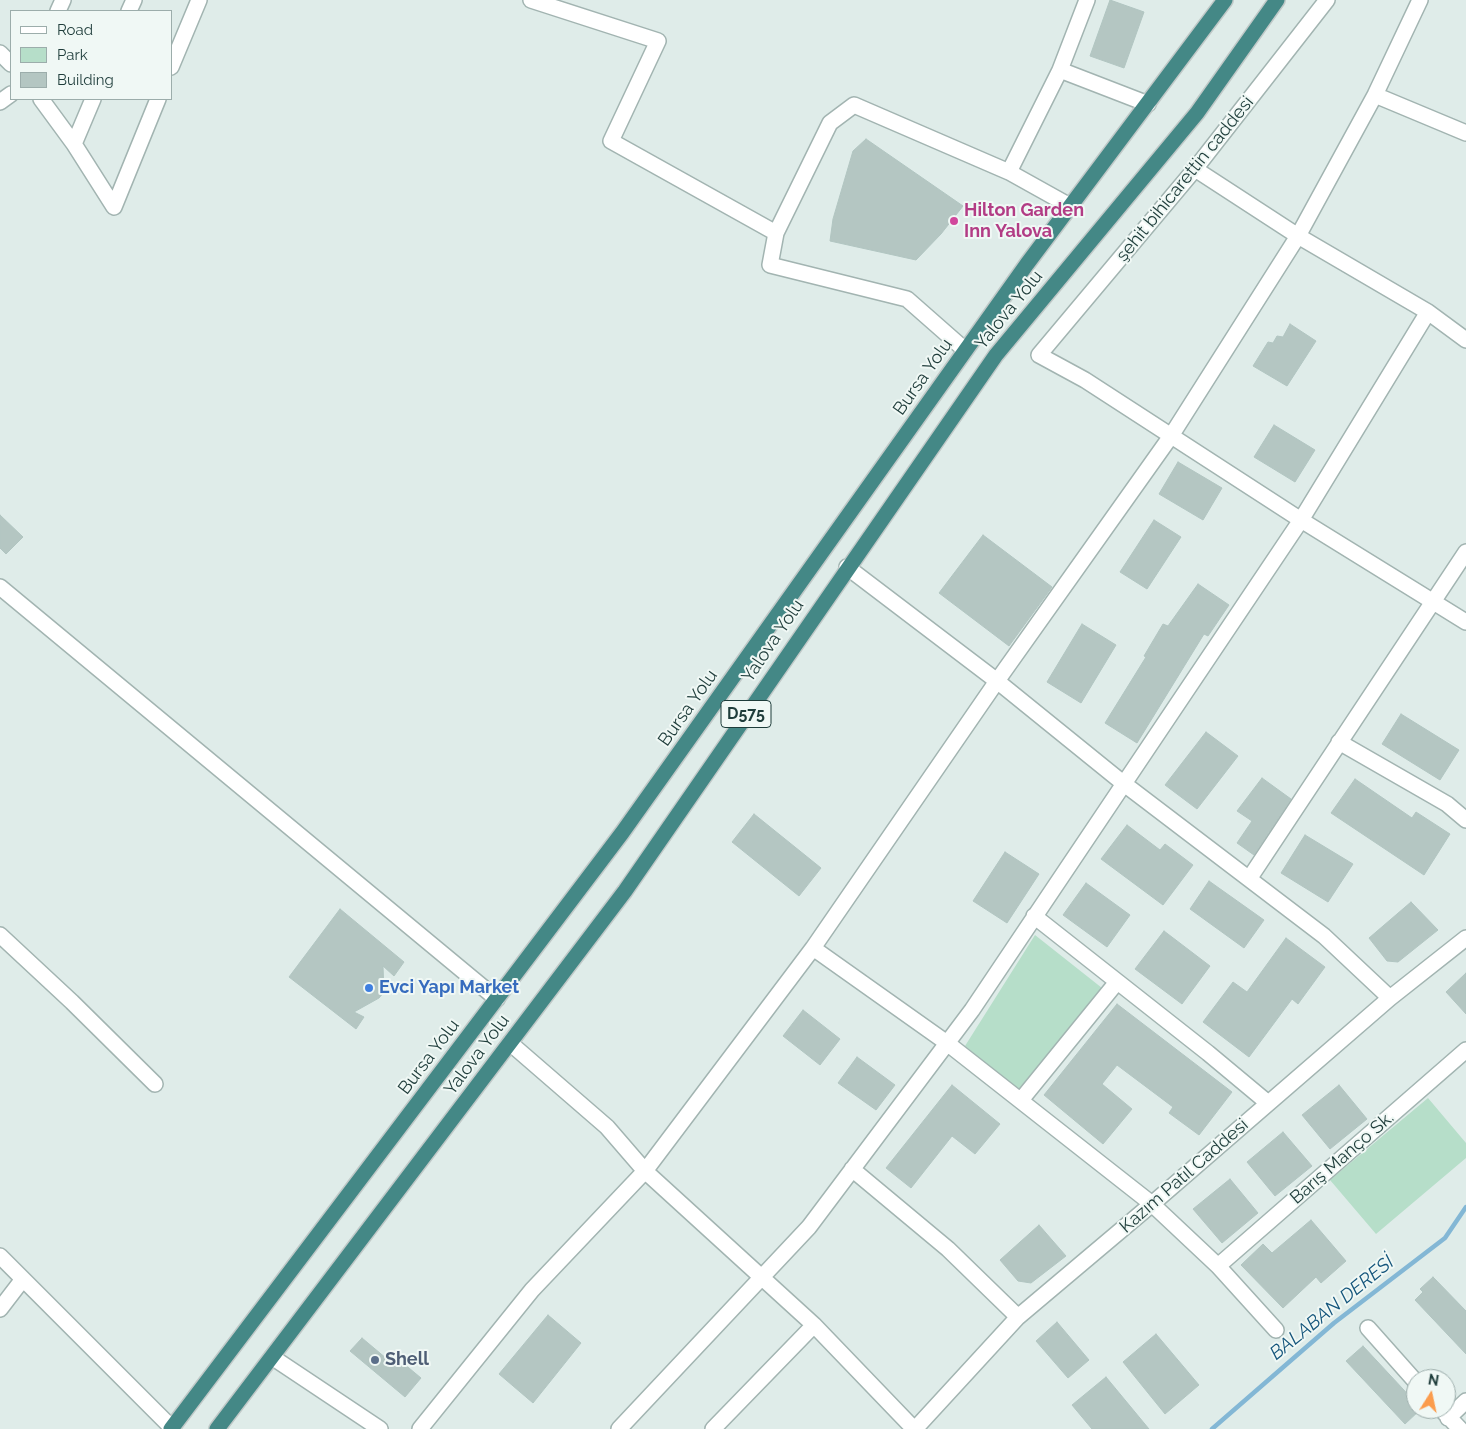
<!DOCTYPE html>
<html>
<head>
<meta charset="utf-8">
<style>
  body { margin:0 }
  #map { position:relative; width:1466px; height:1429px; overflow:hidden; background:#dfece9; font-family:Raleway,sans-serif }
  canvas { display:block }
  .legend { position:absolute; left:10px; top:10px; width:162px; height:90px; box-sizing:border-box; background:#f0f8f5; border:1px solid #9cadab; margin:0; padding:6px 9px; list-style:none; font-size:15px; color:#1f3d3b }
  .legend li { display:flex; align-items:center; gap:10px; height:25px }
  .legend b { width:25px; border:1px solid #9cadab }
  .north { position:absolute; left:1406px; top:1369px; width:50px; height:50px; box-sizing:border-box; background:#f0f8f5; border:1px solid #9cadab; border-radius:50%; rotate:10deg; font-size:14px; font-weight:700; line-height:20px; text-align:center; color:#1f3d3b }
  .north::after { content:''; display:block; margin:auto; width:18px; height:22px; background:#fb9c4d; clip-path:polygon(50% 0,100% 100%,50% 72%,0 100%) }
</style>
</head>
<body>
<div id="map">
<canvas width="1466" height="1429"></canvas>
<ul class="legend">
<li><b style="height:6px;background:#fff"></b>Road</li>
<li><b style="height:14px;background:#b6dec9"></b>Park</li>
<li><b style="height:14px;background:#b4c6c2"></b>Building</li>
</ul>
<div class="north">N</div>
</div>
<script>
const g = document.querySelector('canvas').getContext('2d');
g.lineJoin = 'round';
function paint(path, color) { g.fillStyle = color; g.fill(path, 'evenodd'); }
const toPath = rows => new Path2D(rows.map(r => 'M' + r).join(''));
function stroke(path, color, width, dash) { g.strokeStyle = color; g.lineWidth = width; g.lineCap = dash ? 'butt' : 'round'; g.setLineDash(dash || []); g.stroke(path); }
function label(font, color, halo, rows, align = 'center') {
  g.font = font + ' Raleway,sans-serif'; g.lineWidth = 4; g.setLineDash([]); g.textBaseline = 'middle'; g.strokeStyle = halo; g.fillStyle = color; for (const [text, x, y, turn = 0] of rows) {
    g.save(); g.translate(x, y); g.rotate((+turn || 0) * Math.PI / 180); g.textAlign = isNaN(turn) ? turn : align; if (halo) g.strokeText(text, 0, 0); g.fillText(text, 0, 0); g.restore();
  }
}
paint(toPath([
  [1035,935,1102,988,1018,1090,965,1046],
  [1428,1098,1466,1143,1466,1158,1376,1234,1330,1180]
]), '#b6dec9');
stroke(toPath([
  [1212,1429,1334,1323,1445,1238,1466,1207]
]), '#83b7d5', 4.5);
const building = toPath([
  [1110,0,1144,12,1124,68,1090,56,1110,0],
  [866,139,963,206,941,234,916,260,830,241,833,219,853,151,866,139],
  [1290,324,1316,341,1287,386,1253,366,1268,342,1273,343,1277,336,1283,337,1290,324],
  [1274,425,1315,450,1295,482,1254,457,1274,425],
  [1178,462,1222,488,1203,520,1159,494,1178,462],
  [0,515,23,537,6,554,0,548,0,515],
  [1154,520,1181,537,1147,589,1120,572,1154,520],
  [983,535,1052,587,1009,646,939,593,983,535],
  [1198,584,1229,605,1208,636,1204,634,1137,743,1105,723,1146,657,1144,656,1163,624,1168,626,1198,584],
  [1082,624,1116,645,1081,703,1047,682,1082,624],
  [1401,714,1459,750,1440,780,1382,744,1401,714],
  [1206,732,1238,756,1197,809,1165,785,1206,732],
  [1262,778,1291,799,1254,855,1237,843,1252,821,1237,811,1262,778],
  [1355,779,1412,818,1416,812,1450,834,1424,875,1331,813,1355,779],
  [754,814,821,868,799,896,732,842,754,814],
  [1127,825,1160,850,1165,844,1193,865,1163,905,1101,859,1127,825],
  [1305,835,1353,864,1328,902,1281,873,1305,835],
  [1005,852,1039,874,1007,923,973,901,1005,852],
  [1209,881,1264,920,1244,948,1190,909,1209,881],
  [1086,883,1130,915,1107,947,1063,915,1086,883],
  [1411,902,1438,930,1398,962,1387,961,1369,938,1411,902],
  [340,909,404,962,394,976,383,966,384,992,379,998,354,1012,364,1017,356,1029,289,977,340,909],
  [1164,931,1210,966,1182,1004,1135,969,1164,931],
  [1286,938,1325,967,1298,1004,1292,999,1249,1057,1203,1022,1233,982,1247,992,1286,938],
  [1466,973,1466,1014,1446,992,1466,973],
  [1117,1004,1232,1092,1199,1135,1169,1113,1173,1107,1117,1065,1102,1084,1132,1109,1103,1144,1044,1095,1117,1004],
  [803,1010,840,1039,820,1065,783,1036,803,1010],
  [857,1057,895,1085,876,1110,838,1083,857,1057],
  [952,1085,1000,1124,975,1154,952,1136,911,1188,886,1168,952,1085],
  [1339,1085,1367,1119,1330,1149,1302,1115,1339,1085],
  [1283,1132,1312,1166,1275,1196,1247,1162,1283,1132],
  [1230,1179,1258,1213,1222,1243,1193,1209,1230,1179],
  [1311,1220,1346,1261,1321,1283,1316,1277,1283,1308,1241,1265,1263,1244,1272,1253,1311,1220],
  [1039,1225,1066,1256,1031,1283,1018,1281,1000,1260,1039,1225],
  [1433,1277,1466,1311,1466,1354,1415,1300,1423,1292,1420,1289,1433,1277],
  [548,1315,581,1343,533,1403,499,1374,548,1315],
  [1057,1322,1089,1360,1068,1378,1036,1341,1057,1322],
  [1156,1334,1199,1385,1165,1414,1123,1362,1156,1334],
  [362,1338,393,1364,397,1358,421,1378,405,1397,350,1351,362,1338],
  [1363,1346,1416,1403,1416,1409,1421,1409,1405,1424,1346,1361,1363,1346],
  [1106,1377,1149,1429,1092,1429,1072,1405,1106,1377]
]);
paint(building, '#b4c6c2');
stroke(building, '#b1c5c1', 1);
const minor = toPath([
  [531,0,658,41,611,141,776,233,770,265,907,299,965,350],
  [1087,0,1060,70,1148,104],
  [1327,0,1195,169,1039,355,1085,380,1301,520,1466,622],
  [58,11,63,0],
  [129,11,134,0],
  [0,53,11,64],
  [171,67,199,0],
  [1375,95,1466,133],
  [41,99,74,144,114,207,158,99],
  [0,102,11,94],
  [74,144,93,99],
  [1195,169,1298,236,1428,312,1466,340],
  [1009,172,1060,70],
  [776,233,830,123,854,105,1009,172,1070,206],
  [847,567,997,681,1123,783,1324,936,1390,998],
  [0,587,497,999],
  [1339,742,1447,804,1466,820],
  [1249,879,1466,552],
  [1034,916,1208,1053,1268,1103],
  [0,935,72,1002,155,1084],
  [813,948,947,1043,1152,1204,1218,1266,1276,1330],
  [510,1043,607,1127,645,1171,814,1325,914,1429],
  [1021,1100,1117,982],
  [852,1169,948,1249,1018,1317],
  [0,1256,172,1428],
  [1218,1266,1466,1050],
  [0,1309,23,1279],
  [1368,1328,1416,1382],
  [272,1357,380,1429],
  [1441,1409,1460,1429],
  [1448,1418,1466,1401],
  [420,1429,532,1290,645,1171,813,948,997,681,1171,436,1298,236,1375,95,1420,0],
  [619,1429,809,1227,972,1010,1301,520,1428,312],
  [713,1429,814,1325],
  [915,1429,1018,1317,1152,1204,1390,998,1466,938]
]);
const trunk = toPath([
  [171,1429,622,833,1027,264,1225,0],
  [217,1429,625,891,996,355,1197,113,1277,0]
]);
stroke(minor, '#a2b4b1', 18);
stroke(trunk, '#c0c9c8', 18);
stroke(minor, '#fff', 15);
stroke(trunk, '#448886', 15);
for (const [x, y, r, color] of [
  [954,221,5,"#d1479c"],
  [369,988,5,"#3f7fe0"],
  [375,1360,5,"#5c6f8a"]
]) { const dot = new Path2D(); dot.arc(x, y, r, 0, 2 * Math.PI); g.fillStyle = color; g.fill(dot); stroke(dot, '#f0f8f5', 2); }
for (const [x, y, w] of [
  [746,714,50]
]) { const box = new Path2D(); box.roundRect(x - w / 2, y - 13.5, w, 27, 4); g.fillStyle = '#f0f8f5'; g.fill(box); stroke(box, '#1f3d3b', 1); }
label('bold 16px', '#1f3d3b', null, [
  ["D575",746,714]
]);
label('18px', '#1f3d3b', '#f0f8f5', [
  ["şehit bihicarettin caddesi",1185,179,-51],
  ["Yalova Yolu",1009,310,-51],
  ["Bursa Yolu",923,377,-55],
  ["Yalova Yolu",773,641,-56],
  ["Bursa Yolu",688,708,-55],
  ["Yalova Yolu",477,1055,-53],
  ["Bursa Yolu",429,1057,-53],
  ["Barış Manço Sk.",1342,1158,-41],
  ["Kazım Patıl Caddesi",1184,1176,-41]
]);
label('bold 18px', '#b23c85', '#f0f8f5', [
  ["Hilton Garden",964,211],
  ["Inn Yalova",964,232]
], 'left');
label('bold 18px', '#366cbe', '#f0f8f5', [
  ["Evci Yapı Market",379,988]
], 'left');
label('bold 18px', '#4e5e75', '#f0f8f5', [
  ["Shell",385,1360]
], 'left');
label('italic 19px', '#15567c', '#f0f8f5', [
  ["BALABAN DERESİ",1332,1308,-39]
]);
</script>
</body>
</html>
